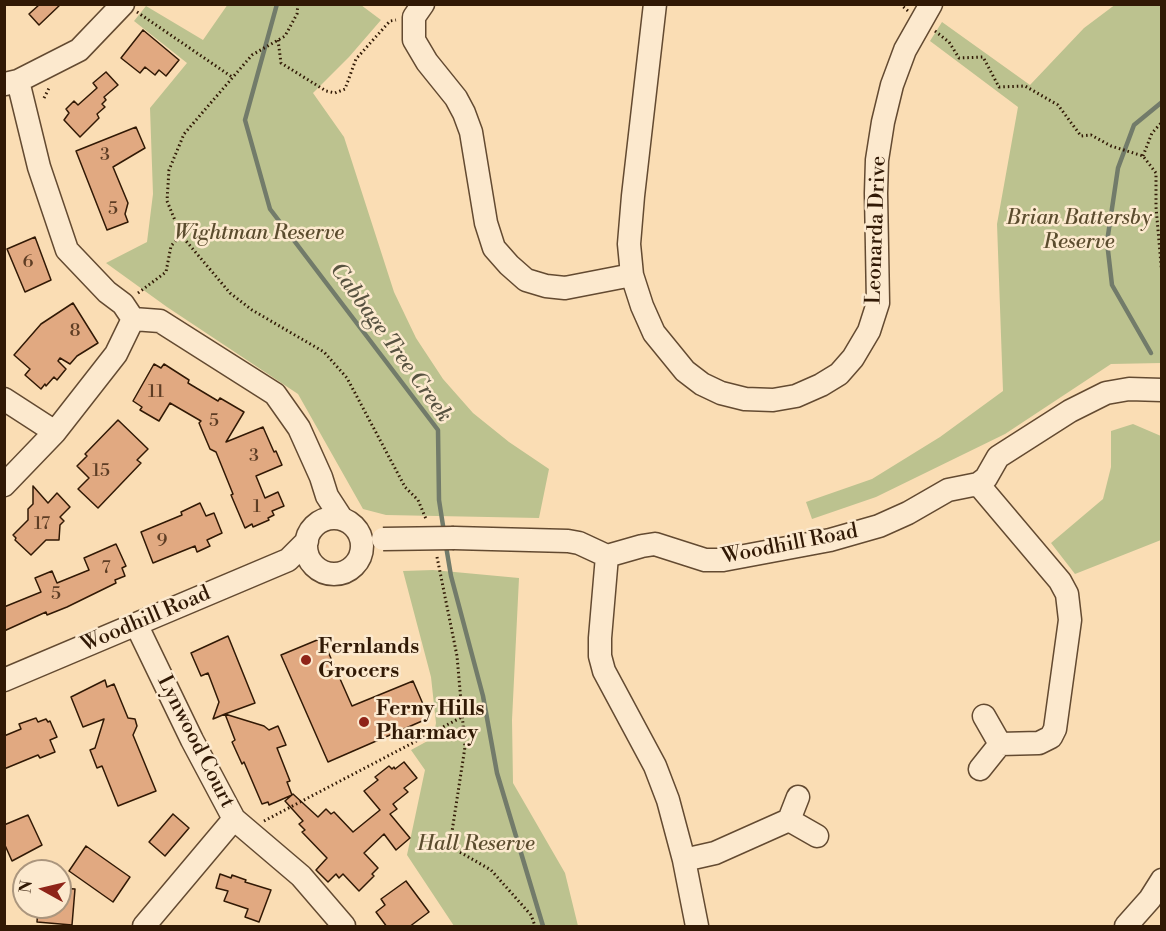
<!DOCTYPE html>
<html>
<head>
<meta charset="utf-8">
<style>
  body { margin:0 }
  #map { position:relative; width:1166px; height:931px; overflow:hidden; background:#faddb4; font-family:"Libre Bodoni",serif }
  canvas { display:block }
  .frame { position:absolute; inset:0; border:6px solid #311905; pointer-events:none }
  .north { position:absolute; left:12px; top:859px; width:60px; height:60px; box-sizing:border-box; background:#fce9ce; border:2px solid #ab967e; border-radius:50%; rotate:278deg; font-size:16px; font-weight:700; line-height:24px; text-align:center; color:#311905 }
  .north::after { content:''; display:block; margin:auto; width:21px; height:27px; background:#8f2418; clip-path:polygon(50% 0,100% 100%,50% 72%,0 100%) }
</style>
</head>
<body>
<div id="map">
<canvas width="1166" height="931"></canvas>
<div class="frame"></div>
<div class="north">N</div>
</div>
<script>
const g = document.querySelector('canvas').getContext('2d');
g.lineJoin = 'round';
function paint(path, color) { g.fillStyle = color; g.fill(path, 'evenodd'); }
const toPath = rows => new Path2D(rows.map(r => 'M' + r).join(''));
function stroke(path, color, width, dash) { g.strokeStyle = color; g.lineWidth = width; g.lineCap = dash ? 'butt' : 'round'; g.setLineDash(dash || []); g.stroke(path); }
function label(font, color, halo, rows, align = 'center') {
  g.font = font + ' "Libre Bodoni",serif'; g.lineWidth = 5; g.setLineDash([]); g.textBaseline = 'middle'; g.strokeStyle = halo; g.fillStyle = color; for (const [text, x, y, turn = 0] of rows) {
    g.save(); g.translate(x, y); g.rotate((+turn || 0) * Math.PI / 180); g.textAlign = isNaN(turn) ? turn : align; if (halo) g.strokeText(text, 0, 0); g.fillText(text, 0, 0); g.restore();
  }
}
paint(toPath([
  [228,4,361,5,381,20,349,57,313,93,344,137,394,292,416,338,443,379,473,413,509,442,549,469,539,518,386,515,363,509,298,394,167,307,106,263,147,242,153,194,150,108,187,63,134,21,146,6,203,40],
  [1116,4,1161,5,1161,363,1111,364,1005,434,876,497,812,519,806,502,872,479,940,437,1003,391,997,224,1018,107,930,41,942,22,1030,85,1084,28],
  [1133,424,1161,436,1161,540,1075,574,1051,543,1103,499,1111,467,1111,431],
  [433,570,519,578,512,720,513,783,565,873,578,926,454,926,407,855,425,770,411,750,433,738,436,723,431,677,403,571]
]), '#bcc28f');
stroke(toPath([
  [277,4,245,120,270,209,438,430,439,500,444,532],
  [1151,353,1112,285,1107,242,1118,168,1134,125,1162,102],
  [446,546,451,576,483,696,497,773,543,926]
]), '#727b6a', 4.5);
const building = toPath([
  [40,4,61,4,39,25,29,14,40,4],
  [143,30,179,60,166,76,159,70,155,75,145,67,140,73,121,58,143,30],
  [106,72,118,85,104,97,106,100,102,104,105,107,97,114,99,118,80,137,64,120,69,113,66,109,74,101,78,105,97,88,93,83,106,72],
  [136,127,145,148,113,167,128,203,125,214,128,222,107,230,76,151,136,127],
  [35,237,51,280,25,292,7,249,35,237],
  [73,303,98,343,77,356,70,364,60,358,58,361,66,369,57,380,54,377,46,386,45,384,41,389,25,375,30,369,14,355,41,324,73,303],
  [154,364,161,368,164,364,189,380,188,383,218,401,220,398,244,412,226,442,263,427,274,452,276,451,282,465,256,476,265,498,278,492,284,506,272,511,274,515,268,518,269,520,253,527,252,524,245,528,231,495,233,494,216,452,210,449,199,423,201,421,170,403,159,421,140,410,142,407,133,401,154,364],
  [118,420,148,449,137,460,141,463,98,508,78,489,89,478,77,466,87,456,85,454,118,420],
  [33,486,48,503,57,493,70,507,60,517,64,521,60,525,59,540,46,540,31,555,15,540,16,538,13,535,28,520,28,509,33,504,33,486],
  [200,503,206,516,214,513,222,533,207,540,210,546,197,552,195,546,153,563,141,532,182,515,181,512,200,503],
  [116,544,126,566,122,568,125,576,115,580,116,583,67,607,47,615,46,612,4,631,4,607,41,592,35,578,52,571,57,583,89,570,84,558,116,544],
  [228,636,255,703,225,714,264,726,269,730,278,726,286,745,277,748,290,781,287,782,292,795,269,805,268,802,262,804,244,762,242,764,232,742,235,740,225,714,213,719,219,702,208,673,201,676,191,653,228,636],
  [322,638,352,706,413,681,429,718,328,762,281,655,322,638],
  [105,680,107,687,114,684,128,718,135,719,137,726,133,735,156,791,118,806,102,766,97,768,90,750,95,748,104,719,83,727,71,697,105,680],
  [36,718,38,722,46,719,48,722,50,721,57,737,50,740,55,752,40,758,38,755,4,769,4,736,21,729,19,724,36,718],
  [404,762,417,778,404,788,408,792,393,804,397,809,390,814,410,838,396,850,384,834,364,853,378,868,372,874,374,876,359,891,343,874,339,878,336,874,328,882,316,870,327,858,302,832,305,830,299,824,303,821,285,801,293,794,318,817,326,809,331,814,334,812,353,832,380,810,364,791,378,780,375,777,389,766,392,769,394,767,395,769,404,762],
  [173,814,189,828,165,856,149,842,173,814],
  [28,815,42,845,12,861,4,843,4,825,28,815],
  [86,846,130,877,113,902,69,871,86,846],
  [220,874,231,878,232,875,246,880,245,882,271,890,259,922,245,917,248,909,224,901,228,891,216,888,220,874],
  [406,881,429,912,409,927,387,927,376,912,385,905,381,899,406,881],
  [60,888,75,889,72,925,37,922,38,907,60,907,60,888]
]);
paint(building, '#e1a981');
stroke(building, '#311905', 1.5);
const minor = toPath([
  [423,4,414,17,414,40,427,62,456,98,464,113,471,132,486,223,494,248,509,265,526,280,546,286,565,288,632,275],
  [655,4,633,196,629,244,632,275,642,306,654,333,685,371,702,384,721,393,745,399,773,400,796,396,821,385,839,374,853,358,869,331,878,303,876,193,877,160,883,122,892,85,905,50,931,4],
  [5,84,18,81,79,50,123,4],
  [133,319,160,321,275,394,299,428,321,477,327,496,342,519],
  [4,399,55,432],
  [978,484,1060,581,1067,594,1070,620,1055,729,1051,737,1039,743,1000,744],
  [4,485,55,432,116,354,133,319,123,304,107,292,67,250,39,167,18,81],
  '306 546a28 28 0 1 1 56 0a28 28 0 1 1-56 0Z',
  [454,538,568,541,579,543,607,556,642,546,655,544,705,560,723,560,830,540,879,526,908,513,948,490,978,484,986,478,998,457,1070,411,1106,393,1129,389,1162,390],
  [607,556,600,638,600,656,604,671,655,766,668,800,684,860,697,926],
  [136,624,192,740,234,819,301,876,344,926],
  [4,680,288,560,307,541],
  [980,769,1000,744,984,716],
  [798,797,789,820,817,836],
  [684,860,715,853,789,820],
  [144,926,234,819],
  [1126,926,1150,899,1162,880]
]);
stroke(minor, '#634a31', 25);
stroke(toPath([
  [298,4,297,14,285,36,252,55,184,134,169,170,167,201,181,235,230,293,252,310,324,352,347,378,405,487,418,500,426,519],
  [900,4,908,11],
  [137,12,232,77],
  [935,31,949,42,959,58,983,57,999,87,1025,86,1058,105,1081,136,1091,135,1111,146,1143,156,1156,173,1156,207,1162,276],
  [278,40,281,63,326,91,335,93,345,89,356,59,390,21,396,20],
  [44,98,50,86],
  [1143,156,1152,133,1162,122],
  [138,293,166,272,171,246,181,235],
  [437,557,457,656,465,747,451,838,458,851,491,870,531,915,535,926],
  [264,821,462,717]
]), '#311905', 3, [1.5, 3]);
stroke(minor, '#fce9ce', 22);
const minorBridge = toPath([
  [383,539,454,538]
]);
stroke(minorBridge, '#634a31', 25, []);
stroke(minorBridge, '#fce9ce', 22);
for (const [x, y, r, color] of [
  [306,660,6,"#8f2418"],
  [364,722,6,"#8f2418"]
]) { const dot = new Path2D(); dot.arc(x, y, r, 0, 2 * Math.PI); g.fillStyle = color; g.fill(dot); stroke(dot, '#fce9ce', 2); }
label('18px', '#5d3d24', null, [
  ["3",105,156],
  ["5",113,210],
  ["6",28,263],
  ["8",75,332],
  ["11",156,393],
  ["5",214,422],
  ["3",254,457],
  ["15",101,472],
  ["1",257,508],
  ["17",42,525],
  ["9",162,542],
  ["7",106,569],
  ["5",56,595]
]);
label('italic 21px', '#5b4c2e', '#fce9ce', [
  ["Brian Battersby",1079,219],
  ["Reserve",1079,243],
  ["Wightman Reserve",259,234],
  ["Hall Reserve",476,845]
]);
label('21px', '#311905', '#fce9ce', [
  ["Leonarda Drive",877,230,-88],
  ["Woodhill Road",790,545,-11],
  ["Woodhill Road",146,620,-23],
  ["Lynwood Court",195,742,63]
]);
label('bold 21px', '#311905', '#fce9ce', [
  ["Fernlands",318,648],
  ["Grocers",318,672],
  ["Ferny Hills",376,710],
  ["Pharmacy",376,734]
], 'left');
label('italic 22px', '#575240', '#fce9ce', [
  ["Cabbage Tree Creek",390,343,54]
]);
</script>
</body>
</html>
